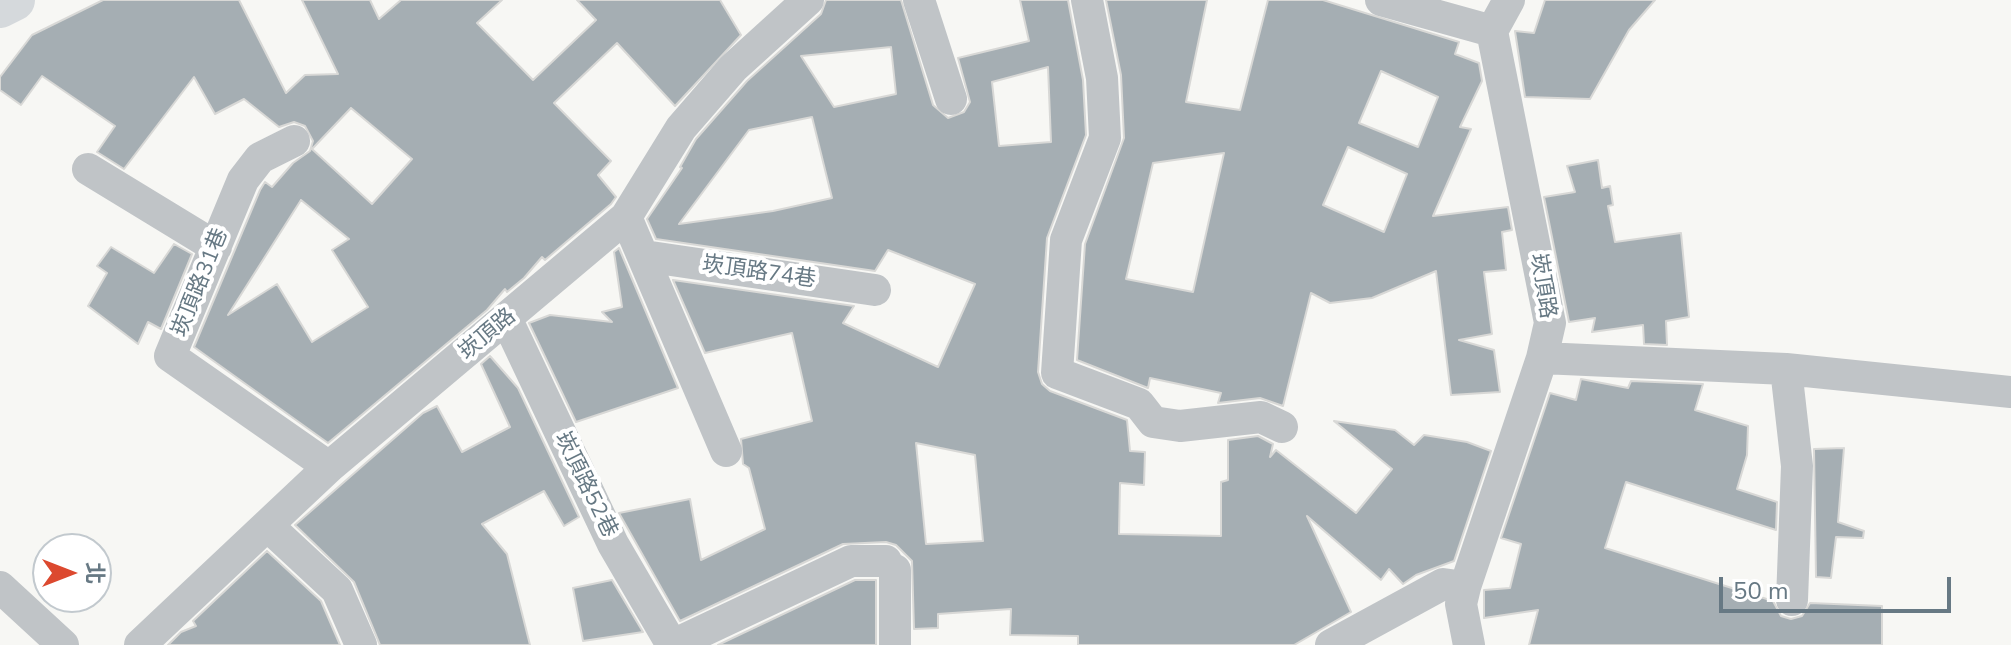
<!DOCTYPE html>
<html>
<head>
<meta charset="utf-8">
<style>
  body { margin:0 }
  #map { position:relative; width:2011px; height:645px; overflow:hidden; background:#f7f7f4; font-family:"Nunito Sans","Noto Sans TC",sans-serif }
  canvas { display:block }
  .north { position:absolute; left:32px; top:533px; width:80px; height:80px; box-sizing:border-box; background:#fff; border:2px solid #c2c9ce; border-radius:50%; rotate:90deg; font-size:22px; font-weight:700; line-height:32px; text-align:center; color:#677984 }
  .north::after { content:''; display:block; margin:auto; width:28px; height:36px; background:#dc492f; clip-path:polygon(50% 0,100% 100%,50% 72%,0 100%) }
  .scale { position:absolute; left:1719px; top:577px; width:232px; height:36px; box-sizing:border-box; border:4px solid #677984; border-top:0; padding-left:10px; font-size:24px; line-height:28px; white-space:nowrap; color:#677984; -webkit-text-stroke:6px #fff; paint-order:stroke }
</style>
</head>
<body>
<div id="map">
<canvas width="2011" height="645"></canvas>
<div class="north">北</div>
<div class="scale">50 m</div>
</div>
<script>
const g = document.querySelector('canvas').getContext('2d');
g.lineJoin = 'round';
function paint(path, color) { g.fillStyle = color; g.fill(path, 'evenodd'); }
const toPath = rows => new Path2D(rows.map(r => 'M' + r).join(''));
function stroke(path, color, width, dash) { g.strokeStyle = color; g.lineWidth = width; g.lineCap = dash ? 'butt' : 'round'; g.setLineDash(dash || []); g.stroke(path); }
function label(font, color, halo, rows, align = 'center') {
  g.font = font + ' "Nunito Sans","Noto Sans TC",sans-serif'; g.lineWidth = 8; g.setLineDash([]); g.textBaseline = 'middle'; g.strokeStyle = halo; g.fillStyle = color; for (const [text, x, y, turn = 0] of rows) {
    g.save(); g.translate(x, y); g.rotate((+turn || 0) * Math.PI / 180); g.textAlign = isNaN(turn) ? turn : align; if (halo) g.strokeText(text, 0, 0); g.fillText(text, 0, 0); g.restore();
  }
}
const building = toPath([
  [103,0,239,0,286,93,305,75,338,74,302,0,370,0,379,19,401,0,502,0,477,23,533,80,596,20,577,0,720,0,741,35,675,106,617,43,554,103,611,161,598,175,616,197,611,204,545,260,542,257,524,278,507,292,505,289,487,310,328,443,194,347,260,190,265,182,272,187,293,163,310,151,313,141,305,126,294,122,279,127,244,99,215,114,194,77,124,169,97,152,115,126,42,76,21,105,0,90,0,77,32,35,103,0],
  [351,108,412,159,372,204,312,149,351,108],
  [301,200,349,239,332,250,368,307,312,342,277,284,228,315,301,200],
  [826,0,901,0,933,105,948,118,964,112,970,102,958,58,1029,41,1020,0,1068,0,1083,80,1086,135,1047,238,1038,372,1042,384,1050,391,1127,420,1130,451,1145,452,1144,485,1120,483,1119,534,1221,536,1221,482,1228,480,1228,440,1258,436,1273,444,1270,457,1276,450,1356,513,1392,469,1334,421,1395,430,1414,445,1424,435,1467,442,1491,451,1454,561,1416,575,1403,584,1389,569,1381,580,1307,516,1351,612,1294,645,1078,645,1078,636,1010,635,1011,609,938,614,938,628,914,629,912,561,896,545,886,542,843,544,680,621,619,513,690,499,701,560,765,529,749,468,743,464,741,439,812,421,792,333,705,353,673,280,854,306,843,323,938,367,975,284,888,250,875,271,656,239,647,219,682,168,680,167,696,139,747,81,821,14,826,0],
  [891,47,896,94,834,107,801,56,891,47],
  [1048,67,1051,142,999,146,992,82,1048,67],
  [812,117,832,198,773,211,679,224,749,130,812,117],
  [916,443,975,455,983,541,926,544,916,443],
  [1106,0,1207,0,1186,102,1240,110,1268,0,1323,0,1459,42,1455,54,1479,63,1482,81,1460,127,1471,129,1433,216,1508,207,1512,230,1502,232,1506,270,1484,272,1492,334,1459,340,1494,350,1500,392,1451,395,1436,271,1372,298,1330,303,1311,293,1283,406,1260,398,1218,403,1221,393,1150,378,1148,388,1077,360,1085,244,1124,138,1121,75,1106,0],
  [1381,71,1438,97,1418,147,1359,123,1381,71],
  [1348,147,1407,174,1384,232,1323,205,1348,147],
  [1224,153,1193,292,1126,279,1153,163,1224,153],
  [1545,0,1655,0,1629,30,1590,99,1525,97,1515,31,1534,33,1545,0],
  [1598,160,1602,188,1610,186,1613,205,1608,206,1615,242,1681,233,1689,317,1666,321,1667,345,1644,344,1643,325,1592,332,1595,318,1569,322,1544,197,1575,192,1567,166,1598,160],
  [174,244,192,254,161,329,148,322,138,344,88,306,107,273,97,266,111,247,154,273,174,244],
  [619,248,678,388,576,422,529,323,550,315,612,322,602,312,622,307,614,252,619,248],
  [490,356,518,388,579,517,564,526,544,491,482,524,507,554,530,645,380,645,354,582,295,525,423,413,437,406,462,452,510,427,481,364,490,356],
  [1581,379,1628,388,1631,381,1703,384,1695,410,1748,426,1747,455,1737,489,1777,502,1776,530,1626,482,1605,548,1773,601,1781,616,1791,619,1802,616,1810,603,1882,606,1882,645,1529,645,1538,610,1484,618,1484,590,1510,588,1521,544,1501,538,1550,393,1576,400,1581,379],
  [1844,448,1838,522,1864,531,1863,538,1836,537,1831,578,1816,577,1814,449,1844,448],
  [267,551,321,601,340,645,168,645,181,632,196,626,193,621,267,551],
  [612,580,643,632,583,641,573,588,612,580],
  [855,580,876,580,876,645,718,645,855,580]
]);
paint(building, '#a5aeb3');
stroke(building, '#d8d8d6', 2);
stroke(toPath([
  [919,0,951,99],
  [1087,0,1102,78,1105,138,1066,240,1057,373,1139,404,1153,422,1180,426,1261,417,1282,427],
  [1381,0,1492,31,1550,323,1542,358,1465,587,1461,604,1469,645],
  [1492,31,1509,0],
  [294,141,260,158,243,180,170,356,329,467],
  [88,169,216,247],
  [626,217,726,451],
  [644,256,875,290],
  [507,320,613,544,672,645],
  [1542,358,1786,369,2011,392],
  [1786,369,1797,466,1792,600],
  [268,526,337,590,361,645],
  [0,587,63,645],
  [140,645,329,467,626,217,681,128,733,68,808,0],
  [673,645,851,561,886,561],
  [895,645,895,570],
  [1331,645,1443,584,1465,587]
]), '#c0c4c7', 32);
stroke(toPath([
  [0,7,14,0]
]), '#d5d9dc', 42);
label('22px', '#677984', '#fff', [
  ["崁頂路74巷",759,273,8],
  ["崁頂路31巷",201,283,-68],
  ["崁頂路",1542,286,81],
  ["崁頂路",488,335,-40],
  ["崁頂路52巷",585,485,64]
]);
</script>
</body>
</html>
